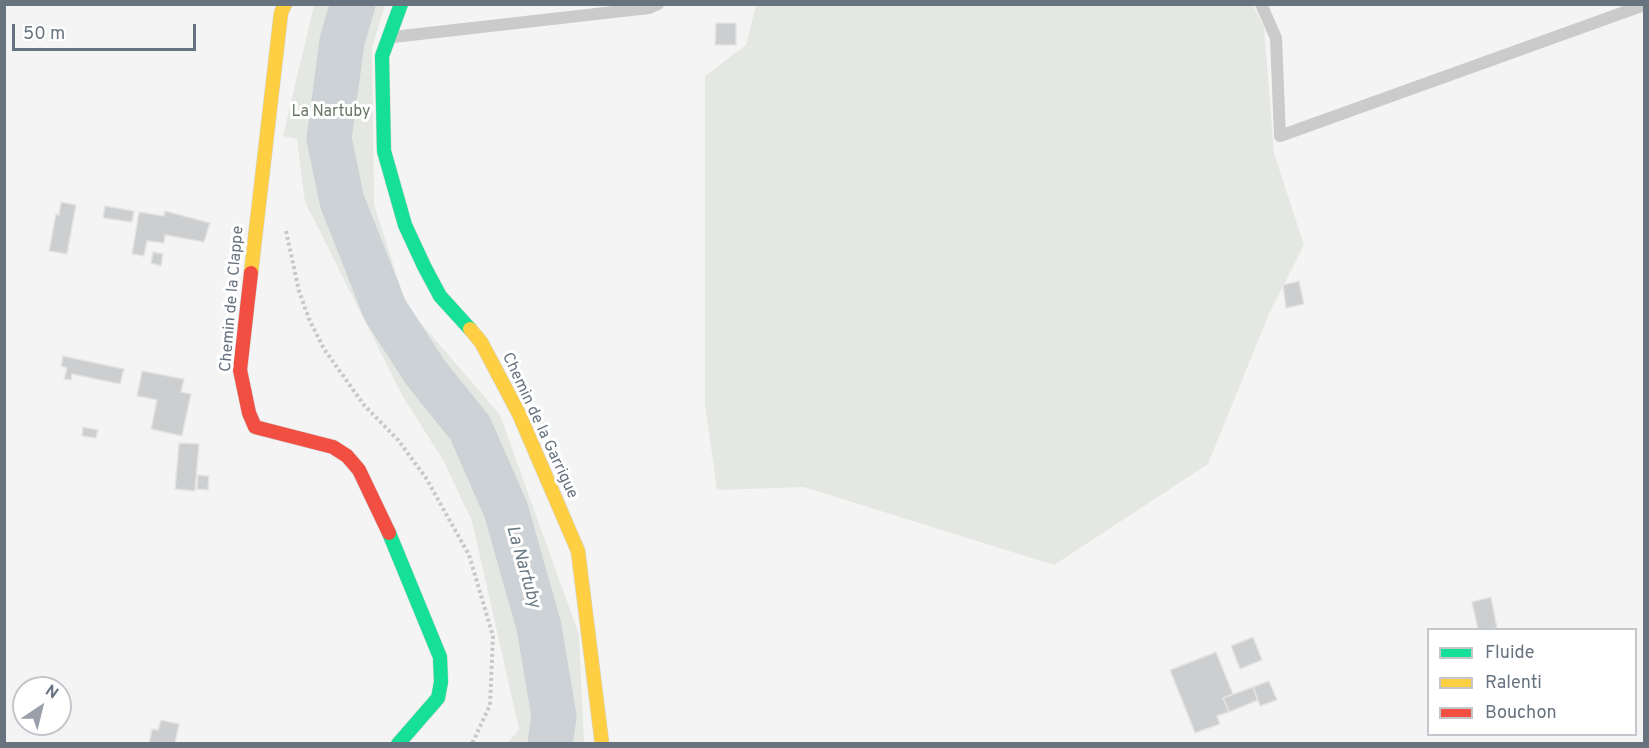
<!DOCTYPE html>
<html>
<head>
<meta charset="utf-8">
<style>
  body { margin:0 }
  #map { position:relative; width:1649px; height:748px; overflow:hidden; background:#f4f4f4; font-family:Overpass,sans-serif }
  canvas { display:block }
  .frame { position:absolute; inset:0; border:6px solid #687380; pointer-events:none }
  .legend { position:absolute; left:1427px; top:628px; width:210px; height:108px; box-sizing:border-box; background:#fff; border:2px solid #c3c7cc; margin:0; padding:8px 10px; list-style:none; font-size:18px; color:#687380 }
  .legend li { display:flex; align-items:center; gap:12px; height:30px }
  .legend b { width:30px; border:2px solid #c3c7cc }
  .north { position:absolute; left:12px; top:676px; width:60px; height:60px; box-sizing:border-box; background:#fff; border:2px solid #c3c7cc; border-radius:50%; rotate:35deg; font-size:16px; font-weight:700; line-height:24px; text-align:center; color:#687380 }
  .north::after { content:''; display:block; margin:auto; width:21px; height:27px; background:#99a0a9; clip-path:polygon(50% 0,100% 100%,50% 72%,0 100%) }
  .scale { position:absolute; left:12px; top:24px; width:184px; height:27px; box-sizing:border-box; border:3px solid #687380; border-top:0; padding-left:8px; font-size:18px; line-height:21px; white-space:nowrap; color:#687380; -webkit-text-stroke:4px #fff; paint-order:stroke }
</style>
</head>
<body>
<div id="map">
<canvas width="1649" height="748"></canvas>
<div class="frame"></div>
<ul class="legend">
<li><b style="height:8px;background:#16e098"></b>Fluide</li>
<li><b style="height:8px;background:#ffcf43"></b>Ralenti</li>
<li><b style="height:8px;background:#f24e42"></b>Bouchon</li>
</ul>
<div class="north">N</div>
<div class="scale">50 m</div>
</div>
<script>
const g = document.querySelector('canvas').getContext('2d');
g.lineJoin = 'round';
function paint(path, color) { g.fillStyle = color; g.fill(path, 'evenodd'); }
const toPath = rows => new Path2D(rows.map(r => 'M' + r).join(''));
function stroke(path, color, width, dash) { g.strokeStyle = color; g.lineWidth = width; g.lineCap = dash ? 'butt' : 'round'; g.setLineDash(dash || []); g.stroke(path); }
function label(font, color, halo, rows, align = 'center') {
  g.font = font + ' Overpass,sans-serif'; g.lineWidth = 6; g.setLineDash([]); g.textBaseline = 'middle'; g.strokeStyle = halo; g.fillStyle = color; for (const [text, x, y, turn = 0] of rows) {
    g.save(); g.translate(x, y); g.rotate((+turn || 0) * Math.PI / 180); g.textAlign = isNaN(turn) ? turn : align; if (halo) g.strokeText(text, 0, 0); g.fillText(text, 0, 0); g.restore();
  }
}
paint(toPath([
  [314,5,385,5,372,48,374,205,407,307,500,415,579,635,584,743,508,743,519,729,472,521,443,460,403,397,305,202,297,139,283,136],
  [756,5,1253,5,1264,27,1274,153,1304,245,1268,316,1208,464,1054,565,804,487,717,490,705,404,705,76,746,45]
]), '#e4e7e2');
stroke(toPath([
  [353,4,342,41,329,139,342,201,385,310,425,372,470,428,506,510,539,627,554,716,550,744]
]), '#ccd2d5', 45);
const building = toPath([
  [716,23,736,23,736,45,715,45,716,23],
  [61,202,76,205,67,254,49,251,56,214,59,215,61,202],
  [105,206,134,211,132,222,103,218,105,206],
  [165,211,210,223,204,242,165,235,164,243,147,241,144,256,132,254,139,212,164,216,165,211],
  [153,252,163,254,161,266,151,263,153,252],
  [1299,281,1304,304,1286,308,1283,285,1299,281],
  [63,356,124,369,120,384,72,374,71,380,64,379,67,368,61,366,63,356],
  [142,371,184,379,181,392,191,394,182,436,151,429,157,400,137,396,142,371],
  [83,427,98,430,96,438,82,436,83,427],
  [179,443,199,444,195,491,175,489,179,443],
  [198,475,209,476,208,490,197,489,198,475],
  [1491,597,1497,628,1478,630,1472,602,1491,597],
  [1253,637,1262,660,1240,669,1231,646,1253,637],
  [1216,652,1233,694,1223,698,1229,712,1217,716,1220,724,1195,733,1170,670,1216,652],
  [1269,681,1277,700,1260,706,1253,687,1269,681],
  [1253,687,1258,700,1229,712,1223,698,1253,687],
  [161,720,179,724,175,744,149,744,152,729,158,730,161,720]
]);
paint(building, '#cdcecf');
stroke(building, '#e4e4e4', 1.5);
const fast = toPath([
  [401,4,382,56,384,151,405,225,424,266,440,296,470,329],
  [389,533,440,657,441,682,438,698,398,744]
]);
const slow = toPath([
  [251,273,281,13,285,4],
  [470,329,481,342,519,414,578,551,602,744]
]);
const jam = toPath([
  [251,273,240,370,249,413,255,427,333,447,347,456,359,470,389,533]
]);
stroke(fast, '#d0d1d2', 15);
stroke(slow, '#d0d1d2', 15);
stroke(jam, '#d0d1d2', 15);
stroke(toPath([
  [286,231,299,291,309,319,324,349,364,405,398,440,426,478,469,555,493,636,490,705,472,744]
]), '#c8c8c9', 4, [3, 3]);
stroke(toPath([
  [1261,4,1276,38,1280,136,1644,5],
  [393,37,649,8,658,4]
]), '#cbcbcc', 12);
stroke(fast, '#16e098', 14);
stroke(slow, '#ffcf43', 14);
stroke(jam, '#f24e42', 14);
label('16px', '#687866', '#fff', [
  ["La Nartuby",331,113]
]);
label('16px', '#687380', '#fff', [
  ["Chemin de la Clappe",233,299,-85],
  ["Chemin de la Garrigue",539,426,65]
]);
label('italic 18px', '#697983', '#fff', [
  ["La Nartuby",522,567,74]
]);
</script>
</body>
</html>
